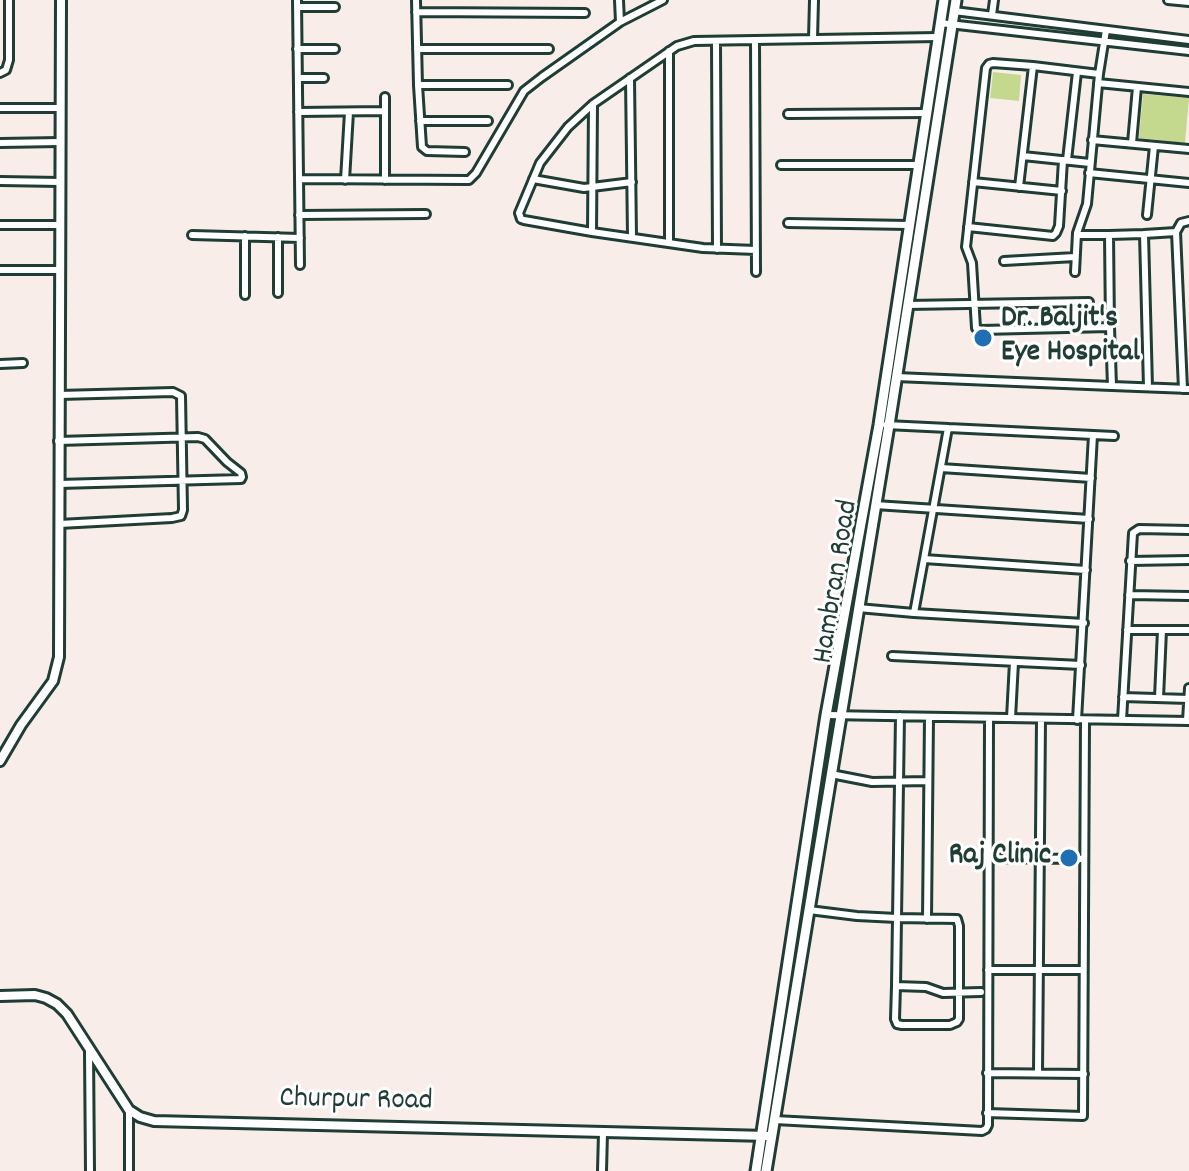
<!DOCTYPE html>
<html>
<head>
<meta charset="utf-8">
<style>
  body { margin:0 }
  canvas { display:block; background:#f8ede9 }
</style>
</head>
<body>
<canvas width="1189" height="1171"></canvas>
<script>
const g = document.querySelector('canvas').getContext('2d');
g.lineJoin = 'round';
function paint(path, color) { g.fillStyle = color; g.fill(path, 'evenodd'); }
const toPath = rows => new Path2D(rows.map(r => 'M' + r).join(''));
function stroke(path, color, width, dash) { g.strokeStyle = color; g.lineWidth = width; g.lineCap = dash ? 'butt' : 'round'; g.setLineDash(dash || []); g.stroke(path); }
function label(font, color, halo, rows, align = 'center') {
  g.font = font + ' Dekko,sans-serif'; g.lineWidth = 6; g.setLineDash([]); g.textBaseline = 'middle'; g.strokeStyle = halo; g.fillStyle = color; for (const [text, x, y, turn = 0] of rows) {
    g.save(); g.translate(x, y); g.rotate((+turn || 0) * Math.PI / 180); g.textAlign = isNaN(turn) ? turn : align; if (halo) g.strokeText(text, 0, 0); g.fillText(text, 0, 0); g.restore();
  }
}
paint(toPath([
  [993,72,1021,75,1019,101,990,98],
  [1143,94,1189,98,1185,143,1139,138]
]), '#c4d88e');
const minor = toPath([
  [297,0,300,265],
  [416,0,418,85,422,147,427,151,465,152],
  [619,0,620,22,663,0],
  [1168,0,1189,2],
  [297,7,335,7],
  [954,11,1189,40],
  [416,12,585,13],
  [992,15,994,0],
  [940,23,1189,51],
  [813,39,814,0],
  [755,40,756,272],
  [716,41,717,249],
  [297,49,335,49],
  [417,49,549,49],
  [669,51,669,243],
  [0,73,6,70,9,60,9,0],
  [298,78,324,78],
  [630,78,632,237],
  [1098,83,1189,92],
  [418,85,508,85],
  [385,97,385,180],
  [0,108,60,108],
  [298,112,385,111],
  [788,114,926,113],
  [420,121,488,121],
  [1092,140,1189,149],
  [0,143,60,142],
  [1132,143,1137,87],
  [1023,156,1090,163],
  [1067,160,1077,72],
  [781,165,918,165],
  [1089,173,1189,183],
  [299,179,469,180,476,173,524,91,542,77,620,22],
  [533,179,584,188,632,182],
  [345,180,349,112],
  [0,181,60,182],
  [973,182,1062,191],
  [1019,187,1033,66],
  [299,215,426,214],
  [1147,215,1154,146],
  [788,223,909,225],
  [0,225,60,225],
  [968,227,1053,236,1056,233,1059,226,1063,160],
  [592,232,593,104],
  [1144,234,1176,232],
  [192,235,300,238],
  [1077,235,1109,235,1110,327],
  [1109,235,1144,234,1148,387],
  [245,236,245,295],
  [278,237,278,293],
  [756,250,703,248,592,232,524,220,521,219,519,213,540,163,568,127,593,104,677,46,694,41,938,37],
  [1004,261,1075,257],
  [0,270,59,270],
  [1075,272,1077,233,1087,204,1099,74,1106,30],
  [907,305,1089,302],
  [0,364,23,363],
  [896,377,1112,386,1110,327,981,330,976,328,972,263,966,247,986,68,989,64,993,63,1033,66,1099,74],
  [1112,386,1189,389],
  [1183,389,1176,232,1181,223,1189,221],
  [59,395,173,392,181,396,183,510,181,516,172,518,59,524],
  [886,425,1114,436],
  [58,441,198,437,205,439,227,462,241,473,242,477,241,479,59,484],
  [941,468,1091,478],
  [875,505,1089,519],
  [924,559,948,428],
  [1130,561,1189,560],
  [1129,595,1189,596],
  [858,608,914,613,1084,623],
  [914,613,924,559,1086,570],
  [1127,630,1189,630],
  [892,656,1081,665],
  [1123,697,1189,699],
  [1159,698,1162,630],
  [826,715,1189,721],
  [1011,718,1014,662],
  [1077,720,1093,435],
  [1122,720,1133,533,1139,529,1189,530],
  [1187,721,1189,688],
  [831,774,872,782,928,781],
  [989,858,1084,859],
  [809,910,857,916,897,918,957,919,959,926,959,1019,957,1022,950,1025,902,1025,897,1024,895,1019,896,986,897,918,900,716],
  [927,919,929,717],
  [988,970,1083,970],
  [896,986,926,987,943,993,981,992],
  [89,1051,90,1171],
  [987,1073,1084,1074],
  [1038,1073,1041,719],
  [987,1113,1083,1116,1085,720],
  [775,1120,982,1131,986,1129,988,1125,989,718],
  [129,1171,129,1110],
  [602,1171,603,1133]
]);
const tertiary = toPath([
  [0,761,21,725,53,681,59,657,61,0],
  [0,996,35,995,46,998,57,1004,67,1014,129,1110,140,1117,154,1121,768,1136]
]);
const secondary = toPath([
  [756,1171,826,715,879,425,944,0],
  [766,1171,889,425,956,0]
]);
stroke(minor, '#1f3d34', 12);
stroke(tertiary, '#1f3d34', 14);
stroke(secondary, '#1f3d34', 15);
stroke(minor, '#fff', 6);
stroke(tertiary, '#fff', 8);
stroke(secondary, '#fff', 9);
for (const [x, y, r, color] of [
  [983,338,10,"#1f6fb2"],
  [1069,858,10,"#1f6fb2"]
]) { const dot = new Path2D(); dot.arc(x, y, r, 0, 2 * Math.PI); g.fillStyle = color; g.fill(dot); stroke(dot, '#fff', 3); }
label('bold 30px', '#1f3d34', '#fff', [
  ["Dr. Baljit's",1001,321],
  ["Eye Hospital",1001,355],
  ["Raj Clinic",1051,858,"right"]
], 'left');
label('30px', '#1f3d34', '#fff', [
  ["Hambran Road",838,582,-81],
  ["Churpur Road",356,1102,1]
]);
</script>
</body>
</html>
